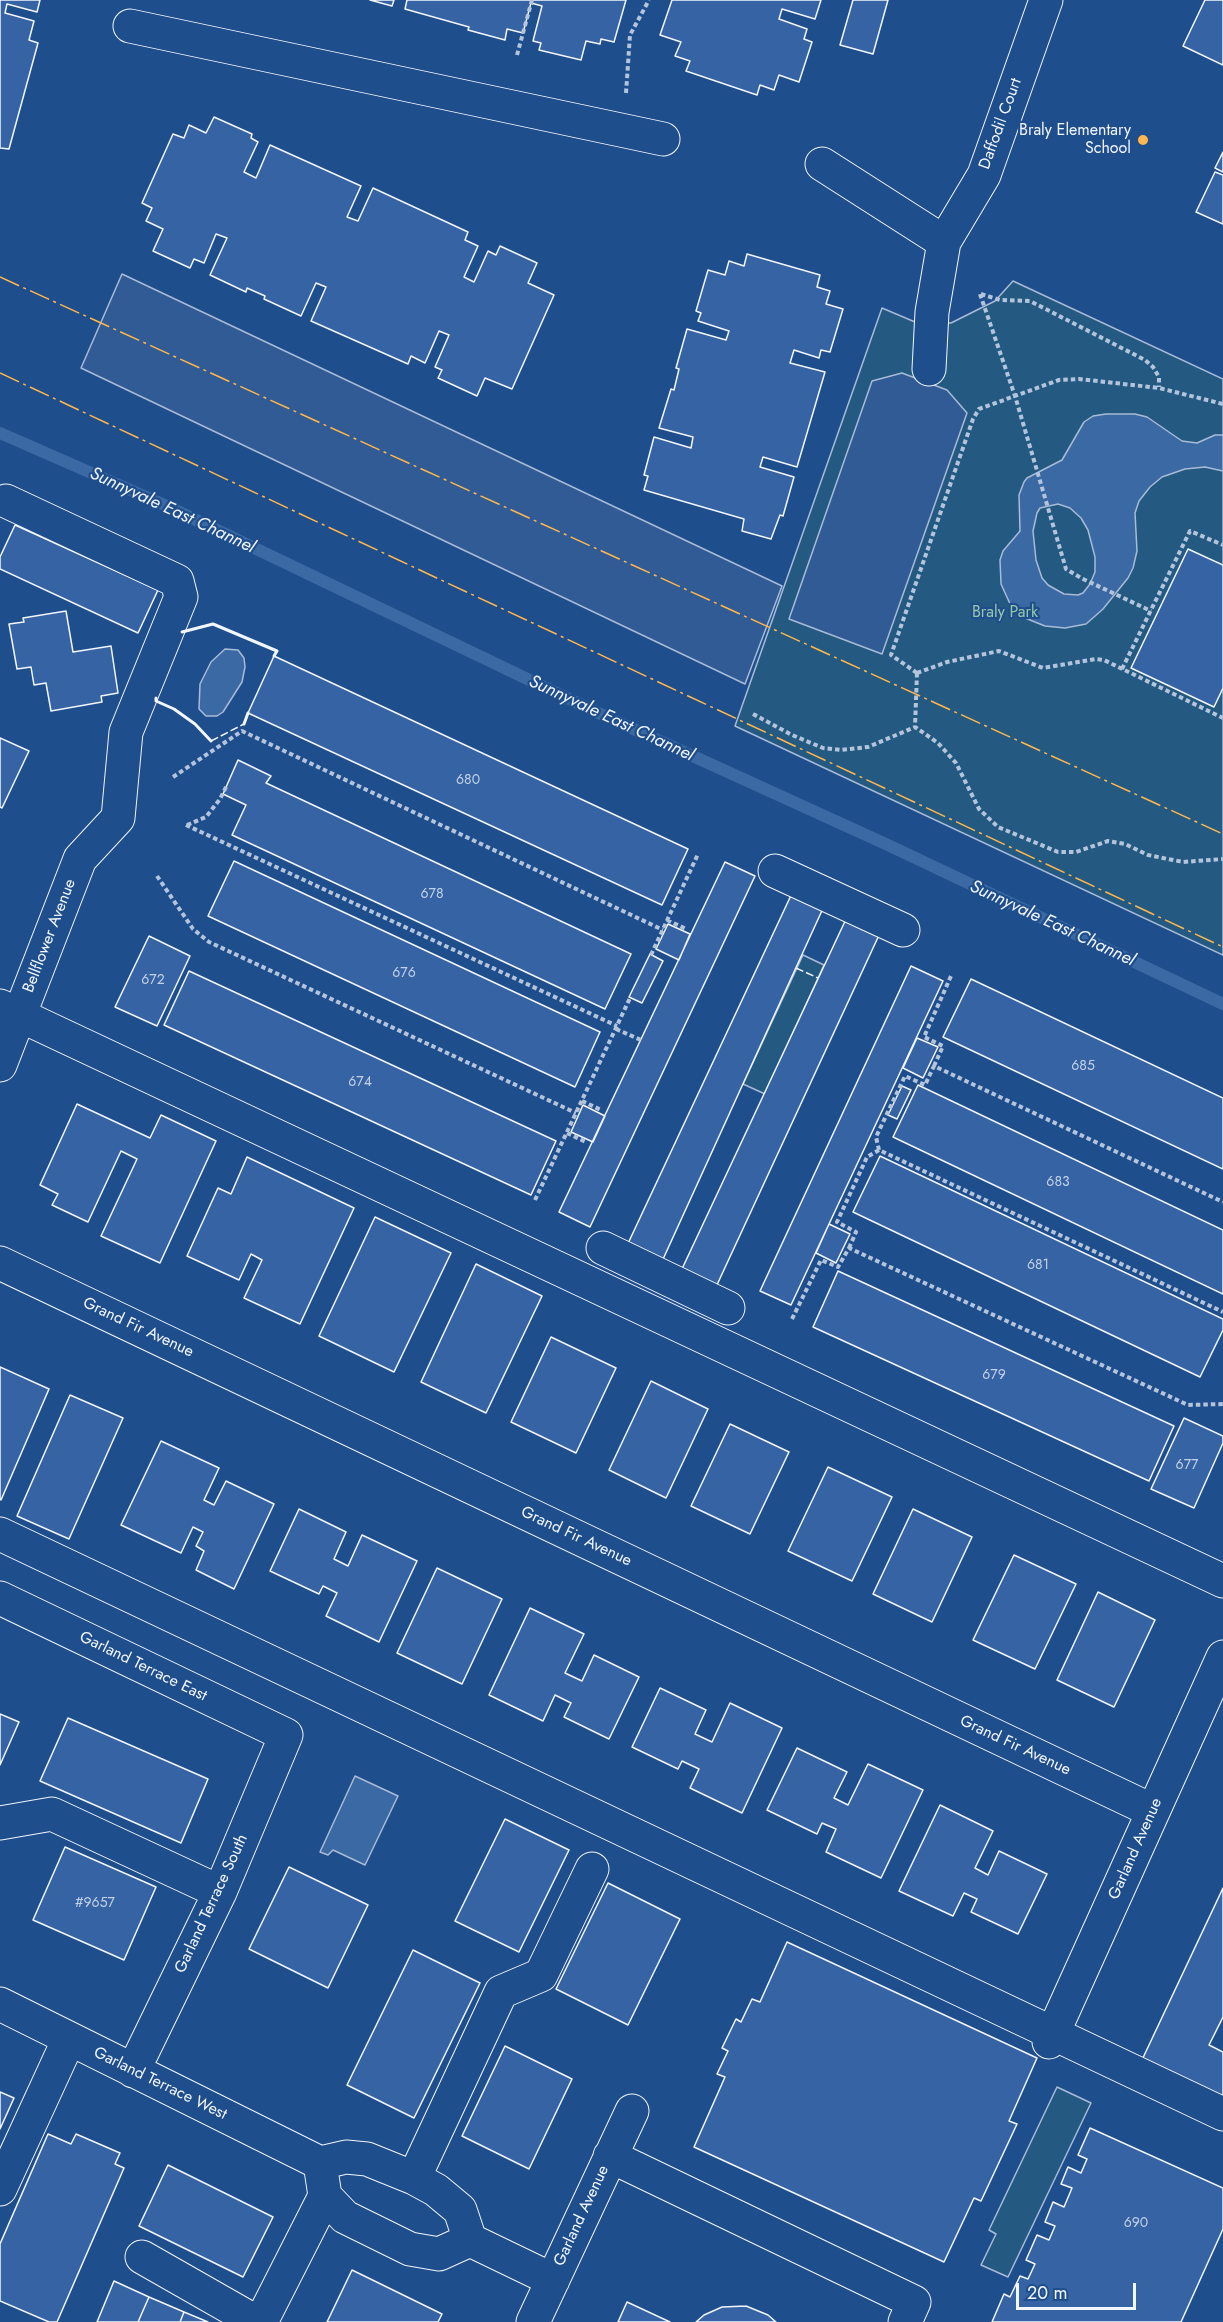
<!DOCTYPE html>
<html>
<head>
<meta charset="utf-8">
<style>
  body { margin:0 }
  #map { position:relative; width:1223px; height:2322px; overflow:hidden; background:#1f4e8c; font-family:Jost,sans-serif }
  canvas { display:block }
  .scale { position:absolute; left:1016px; top:2283px; width:120px; height:27px; box-sizing:border-box; border:3px solid #f2f6ff; border-top:0; padding-left:8px; font-size:18px; line-height:21px; white-space:nowrap; color:#f2f6ff; -webkit-text-stroke:4px #1f4e8c; paint-order:stroke }
</style>
</head>
<body>
<div id="map">
<canvas width="1223" height="2322"></canvas>
<div class="scale">20 m</div>
</div>
<script>
const g = document.querySelector('canvas').getContext('2d');
g.lineJoin = 'round';
function paint(path, color) { g.fillStyle = color; g.fill(path, 'evenodd'); }
const toPath = rows => new Path2D(rows.map(r => 'M' + r).join(''));
function stroke(path, color, width, dash) { g.strokeStyle = color; g.lineWidth = width; g.lineCap = dash ? 'butt' : 'round'; g.setLineDash(dash || []); g.stroke(path); }
function label(font, color, halo, rows, align = 'center') {
  g.font = font + ' Jost,sans-serif'; g.lineWidth = 4.5; g.setLineDash([]); g.textBaseline = 'middle'; g.strokeStyle = halo; g.fillStyle = color; for (const [text, x, y, turn = 0] of rows) {
    g.save(); g.translate(x, y); g.rotate((+turn || 0) * Math.PI / 180); g.textAlign = isNaN(turn) ? turn : align; if (halo) g.strokeText(text, 0, 0); g.fillText(text, 0, 0); g.restore();
  }
}
const green = toPath([
  [1013,281,1223,379,1223,955,735,726,882,308,915,322,951,323,995,301,1013,281],
  [803,955,824,965,765,1094,743,1084,803,955],
  [1057,2087,1091,2103,1008,2277,981,2265,996,2234,989,2230,1057,2087]
]);
paint(green, '#245a82');
stroke(green, '#a8bbd7', 1.5);
const parking = toPath([
  [122,274,782,586,745,684,81,368,122,274],
  [902,373,947,390,967,413,882,654,789,619,872,381,902,373]
]);
paint(parking, '#305b95');
stroke(parking, '#a8bbd7', 1.5);
const water = toPath([
  [1106,414,1135,414,1147,417,1182,441,1197,443,1215,435,1223,435,1223,471,1205,467,1185,469,1162,477,1150,487,1139,501,1135,513,1137,551,1133,568,1128,578,1103,609,1086,624,1065,628,1045,626,1025,618,1011,606,1001,584,1000,560,1003,551,1020,531,1019,495,1024,482,1027,478,1062,460,1084,422,1093,416,1106,414],
  [1058,504,1070,508,1081,518,1088,530,1095,557,1095,572,1090,584,1083,593,1078,595,1064,594,1048,585,1042,578,1036,560,1033,531,1037,513,1040,508,1058,504],
  [225,649,238,650,244,658,245,667,242,682,223,712,217,716,206,716,199,709,200,684,211,662,225,649],
  [355,1776,398,1796,365,1865,333,1850,328,1855,320,1852,355,1776]
]);
paint(water, '#3b69a3');
stroke(water, '#a8bbd7', 1.5);
stroke(toPath([
  [0,433,169,507,594,711,888,845,1223,1004]
]), '#3b69a3', 12);
const building = toPath([
  [0,0,40,0,37,12,7,4,5,13,34,21,29,40,38,43,9,149,0,148,0,0],
  [370,0,394,0,392,6,370,0],
  [407,0,626,0,614,42,601,39,600,44,586,41,581,60,539,50,541,43,533,41,542,6,531,3,523,33,507,29,505,40,468,30,469,27,405,9,407,0],
  [672,0,821,0,815,19,782,9,779,19,807,29,804,39,812,42,799,82,779,75,774,90,760,85,757,95,686,71,690,61,675,56,681,42,660,35,672,0],
  [853,0,888,0,873,54,840,45,853,0],
  [1205,0,1223,0,1223,65,1183,46,1205,0],
  [214,117,252,134,251,138,258,142,244,172,256,178,270,145,361,186,347,217,358,221,373,188,468,232,465,240,478,246,464,277,474,282,488,251,496,255,500,246,537,263,528,283,554,295,512,389,485,378,477,396,438,378,442,370,435,367,449,335,439,331,425,363,411,356,408,364,311,321,326,287,316,283,301,316,264,299,265,296,247,288,246,292,210,275,227,238,216,234,204,263,194,259,190,268,153,251,163,229,146,221,152,208,142,203,173,134,184,138,189,125,206,133,214,117],
  [1223,152,1223,172,1215,168,1223,152],
  [1215,172,1223,175,1223,224,1196,212,1215,172],
  [747,254,820,275,817,287,830,291,826,304,843,309,830,352,821,350,819,358,794,350,790,363,825,372,797,467,763,457,760,467,794,477,783,516,780,515,771,539,742,531,744,519,644,490,648,476,644,475,654,437,691,448,693,437,659,428,671,389,674,390,679,369,676,368,687,329,726,340,729,331,698,321,701,313,696,311,708,270,725,275,729,261,744,266,747,254],
  [15,525,158,590,138,633,0,569,0,557,15,525],
  [1188,549,1223,565,1223,688,1214,707,1131,668,1188,549],
  [66,611,73,652,111,646,118,693,101,696,102,702,51,711,46,683,34,685,31,667,17,669,9,624,24,622,23,618,66,611],
  [274,656,688,849,662,905,248,713,274,656],
  [0,738,29,751,2,808,0,807,0,738],
  [238,760,271,776,266,783,631,954,605,1009,232,835,246,805,223,794,238,760],
  [234,861,600,1032,575,1087,208,916,234,861],
  [725,862,755,876,590,1227,559,1212,725,862],
  [794,889,825,904,659,1268,624,1252,794,889],
  [847,917,880,933,716,1287,681,1271,847,917],
  [668,924,690,934,679,960,656,949,668,924],
  [149,936,190,956,157,1026,115,1007,149,936],
  [650,954,663,961,642,1003,629,997,650,954],
  [911,966,943,981,791,1305,760,1291,911,966],
  [189,971,556,1141,531,1195,164,1025,189,971],
  [971,979,1223,1098,1223,1169,943,1037,971,979],
  [917,1038,938,1047,923,1078,903,1068,917,1038],
  [918,1085,1223,1230,1223,1294,893,1137,918,1085],
  [902,1086,911,1090,897,1119,888,1115,902,1086],
  [77,1104,150,1138,161,1115,216,1141,160,1263,101,1236,137,1159,121,1151,88,1222,52,1205,58,1194,40,1185,77,1104],
  [583,1105,605,1116,593,1142,571,1132,583,1105],
  [880,1156,1223,1319,1223,1330,1200,1377,853,1212,880,1156],
  [247,1157,354,1208,300,1324,244,1298,262,1260,251,1254,239,1280,187,1256,218,1188,231,1194,247,1157],
  [375,1217,451,1253,394,1372,319,1336,375,1217],
  [829,1224,850,1234,836,1263,816,1253,829,1224],
  [476,1264,542,1296,486,1413,421,1382,476,1264],
  [838,1271,1174,1426,1149,1481,813,1327,838,1271],
  [551,1337,616,1368,576,1453,511,1422,551,1337],
  [0,1367,49,1389,1,1500,0,1499,0,1367],
  [651,1381,708,1409,666,1498,609,1470,651,1381],
  [70,1395,123,1418,69,1539,17,1516,70,1395],
  [1184,1418,1223,1436,1223,1443,1194,1508,1151,1489,1184,1418],
  [730,1424,789,1452,750,1534,691,1506,730,1424],
  [161,1441,219,1468,204,1500,214,1505,226,1481,274,1504,234,1589,196,1570,204,1551,196,1546,203,1532,193,1527,181,1553,121,1525,161,1441],
  [828,1467,892,1497,852,1581,788,1551,828,1467],
  [299,1509,346,1532,334,1559,348,1566,362,1535,417,1561,379,1642,326,1616,337,1593,323,1586,319,1594,270,1571,299,1509],
  [913,1509,972,1537,932,1622,873,1594,913,1509],
  [1014,1555,1076,1584,1035,1669,973,1640,1014,1555],
  [437,1568,502,1599,462,1684,397,1653,437,1568],
  [1098,1592,1155,1620,1114,1707,1057,1680,1098,1592],
  [530,1608,584,1634,565,1673,582,1681,594,1655,639,1677,609,1739,564,1717,571,1703,555,1695,543,1721,489,1695,530,1608],
  [660,1688,706,1710,695,1734,712,1742,730,1703,782,1728,742,1813,690,1788,699,1769,682,1761,678,1769,632,1747,660,1688],
  [0,1714,19,1722,0,1765,0,1714],
  [68,1718,208,1779,181,1843,40,1781,68,1718],
  [797,1748,847,1772,834,1798,848,1805,868,1764,923,1790,881,1878,826,1852,836,1829,822,1823,817,1834,767,1810,797,1748],
  [940,1805,993,1831,975,1868,988,1875,999,1851,1047,1874,1018,1934,971,1912,977,1899,964,1893,953,1916,899,1891,940,1805],
  [505,1819,569,1850,519,1952,455,1921,505,1819],
  [65,1847,156,1887,124,1960,33,1920,65,1847],
  [289,1867,368,1905,328,1988,249,1949,289,1867],
  [608,1883,680,1919,628,2025,556,1989,608,1883],
  [1223,1888,1223,2017,1209,2045,1223,2052,1223,2101,1141,2062,1223,1888],
  [787,1942,1037,2058,1009,2121,1017,2124,981,2201,974,2198,944,2262,694,2147,725,2077,717,2074,728,2051,722,2048,736,2019,741,2022,752,1999,760,2002,787,1942],
  [413,1950,480,1983,414,2118,347,2085,413,1950],
  [505,2046,572,2079,529,2169,462,2136,505,2046],
  [0,2092,14,2098,0,2129,0,2092],
  [1090,2128,1223,2188,1223,2229,1181,2322,992,2322,1004,2294,1010,2297,1020,2276,1028,2279,1035,2264,1026,2260,1037,2235,1049,2240,1055,2226,1045,2222,1053,2202,1064,2207,1072,2188,1061,2184,1068,2167,1081,2173,1087,2159,1078,2155,1090,2128],
  [48,2134,71,2144,76,2134,120,2153,115,2164,124,2168,57,2322,49,2322,0,2301,0,2244,48,2134],
  [168,2165,273,2217,243,2277,139,2226,168,2165],
  [352,2270,442,2314,438,2322,327,2322,352,2270],
  [114,2281,149,2297,138,2322,97,2322,114,2281],
  [149,2297,184,2312,180,2322,138,2322,149,2297],
  [627,2302,670,2322,618,2322,627,2302],
  [746,2306,768,2315,776,2322,696,2322,704,2315,722,2307,746,2306],
  [184,2312,208,2322,180,2322,184,2312]
]);
paint(building, '#3563a3');
stroke(building, '#f2f6ff', 1.5);
const minor = toPath([
  [130,26,663,139],
  [822,164,944,242],
  [929,369,932,312,944,242,984,175,1046,0],
  [775,871,903,930],
  [0,1006,1223,1581],
  [0,1065,80,859,118,818,126,732,181,597,177,581,6,501],
  [603,1248,728,1308],
  [0,1263,1153,1811],
  [0,1534,1223,2114],
  [0,1598,286,1735,220,1892,133,2071],
  [0,1823,52,1814,220,1892],
  [0,2004,320,2163,346,2157,367,2159,414,2178,436,2190,460,2210,470,2240,553,2280],
  [1049,2042,1223,1657],
  [610,2156,914,2302,905,2322],
  [320,2163,325,2196,345,2217,410,2249,439,2254,470,2240],
  [414,2178,501,1992,541,1975,592,1869],
  [0,2189,69,2039],
  [142,2257,256,2322],
  [261,2322,325,2196],
  [533,2322,632,2111]
]);
stroke(minor, '#f2f6ff', 35);
stroke(toPath([
  [517,55,532,0],
  [626,93,630,35,649,0],
  [980,294,1015,396,1066,569,1081,578,1151,611],
  [981,294,1000,300,1030,301,1145,360,1153,367,1159,377,1159,387],
  [1122,669,1190,531,1223,545],
  [917,673,891,655,973,419,979,409,1059,380,1079,379,1159,388,1223,404],
  [917,673,915,727,938,743,956,763,979,809,998,827,1058,852,1076,852,1108,841,1125,844,1148,855,1183,862,1223,859],
  [917,673,947,662,999,651,1043,668,1096,659,1104,660,1223,718],
  [753,714,792,735,823,748,841,750,868,747,915,727],
  [173,777,242,731,663,930],
  [186,825,617,1026],
  [187,825,206,817,220,799,227,785],
  [157,876,193,929,209,942,576,1113],
  [667,920,686,929],
  [651,955,698,854],
  [616,1029,641,1040],
  [934,1066,943,1046,924,1037,951,976],
  [582,1101,601,1110],
  [567,1133,586,1142],
  [879,1150,876,1137,905,1076,925,1085,934,1066,1223,1202],
  [535,1200,630,998],
  [849,1248,856,1232,837,1222,867,1157,879,1150,1223,1312],
  [792,1319,821,1260,838,1267,849,1248,1188,1405,1223,1404]
]), '#b3c4dc', 4, [4.5, 3]);
stroke(minor, '#1f4e8c', 33);
stroke(toPath([
  [211,741,244,724],
  [796,968,818,978]
]), '#f2f6ff', 1.5, [8, 3]);
stroke(toPath([
  [182,632,213,624,277,651,274,656],
  [156,698,156,701,174,709,195,724,211,741],
  [244,724,248,713]
]), '#f2f6ff', 3);
stroke(toPath([
  [0,277,1223,834],
  [0,373,1223,947]
]), '#ffb74d', 1.5, [21, 4.5, 3, 4.5]);
for (const [x, y, r, color] of [
  [1143,140,6,"#ffb74d"]
]) { const dot = new Path2D(); dot.arc(x, y, r, 0, 2 * Math.PI); g.fillStyle = color; g.fill(dot); stroke(dot, '#1f4e8c', 2); }
label('14px', '#c3d1e8', null, [
  ["680",468,781],
  ["678",432,895],
  ["676",404,974],
  ["672",153,981],
  ["685",1083,1067],
  ["674",360,1083],
  ["683",1058,1183],
  ["681",1038,1266],
  ["679",994,1376],
  ["677",1187,1466],
  ["#9657",95,1904],
  ["690",1136,2224]
]);
label('16px', '#f2f6ff', '#1f4e8c', [
  ["Daffodil Court",1001,124,-70],
  ["Bellflower Avenue",50,936,-69],
  ["Grand Fir Avenue",138,1328,25],
  ["Grand Fir Avenue",576,1537,25],
  ["Garland Terrace East",143,1667,26],
  ["Grand Fir Avenue",1015,1746,25],
  ["Garland Avenue",1136,1849,-66],
  ["Garland Terrace South",212,1904,-65],
  ["Garland Terrace West",160,2084,26],
  ["Garland Avenue",582,2216,-65]
]);
label('16px', '#f2f6ff', '#1f4e8c', [
  ["Braly Elementary",1131,131],
  ["School",1131,149]
], 'right');
label('16px', '#97c8a6', '#1f4e8c', [
  ["Braly Park",1005,613]
]);
label('italic 18px', '#f2f6ff', '#1f4e8c', [
  ["Sunnyvale East Channel",172,511,25],
  ["Sunnyvale East Channel",611,719,25],
  ["Sunnyvale East Channel",1052,924,25]
]);
</script>
</body>
</html>
